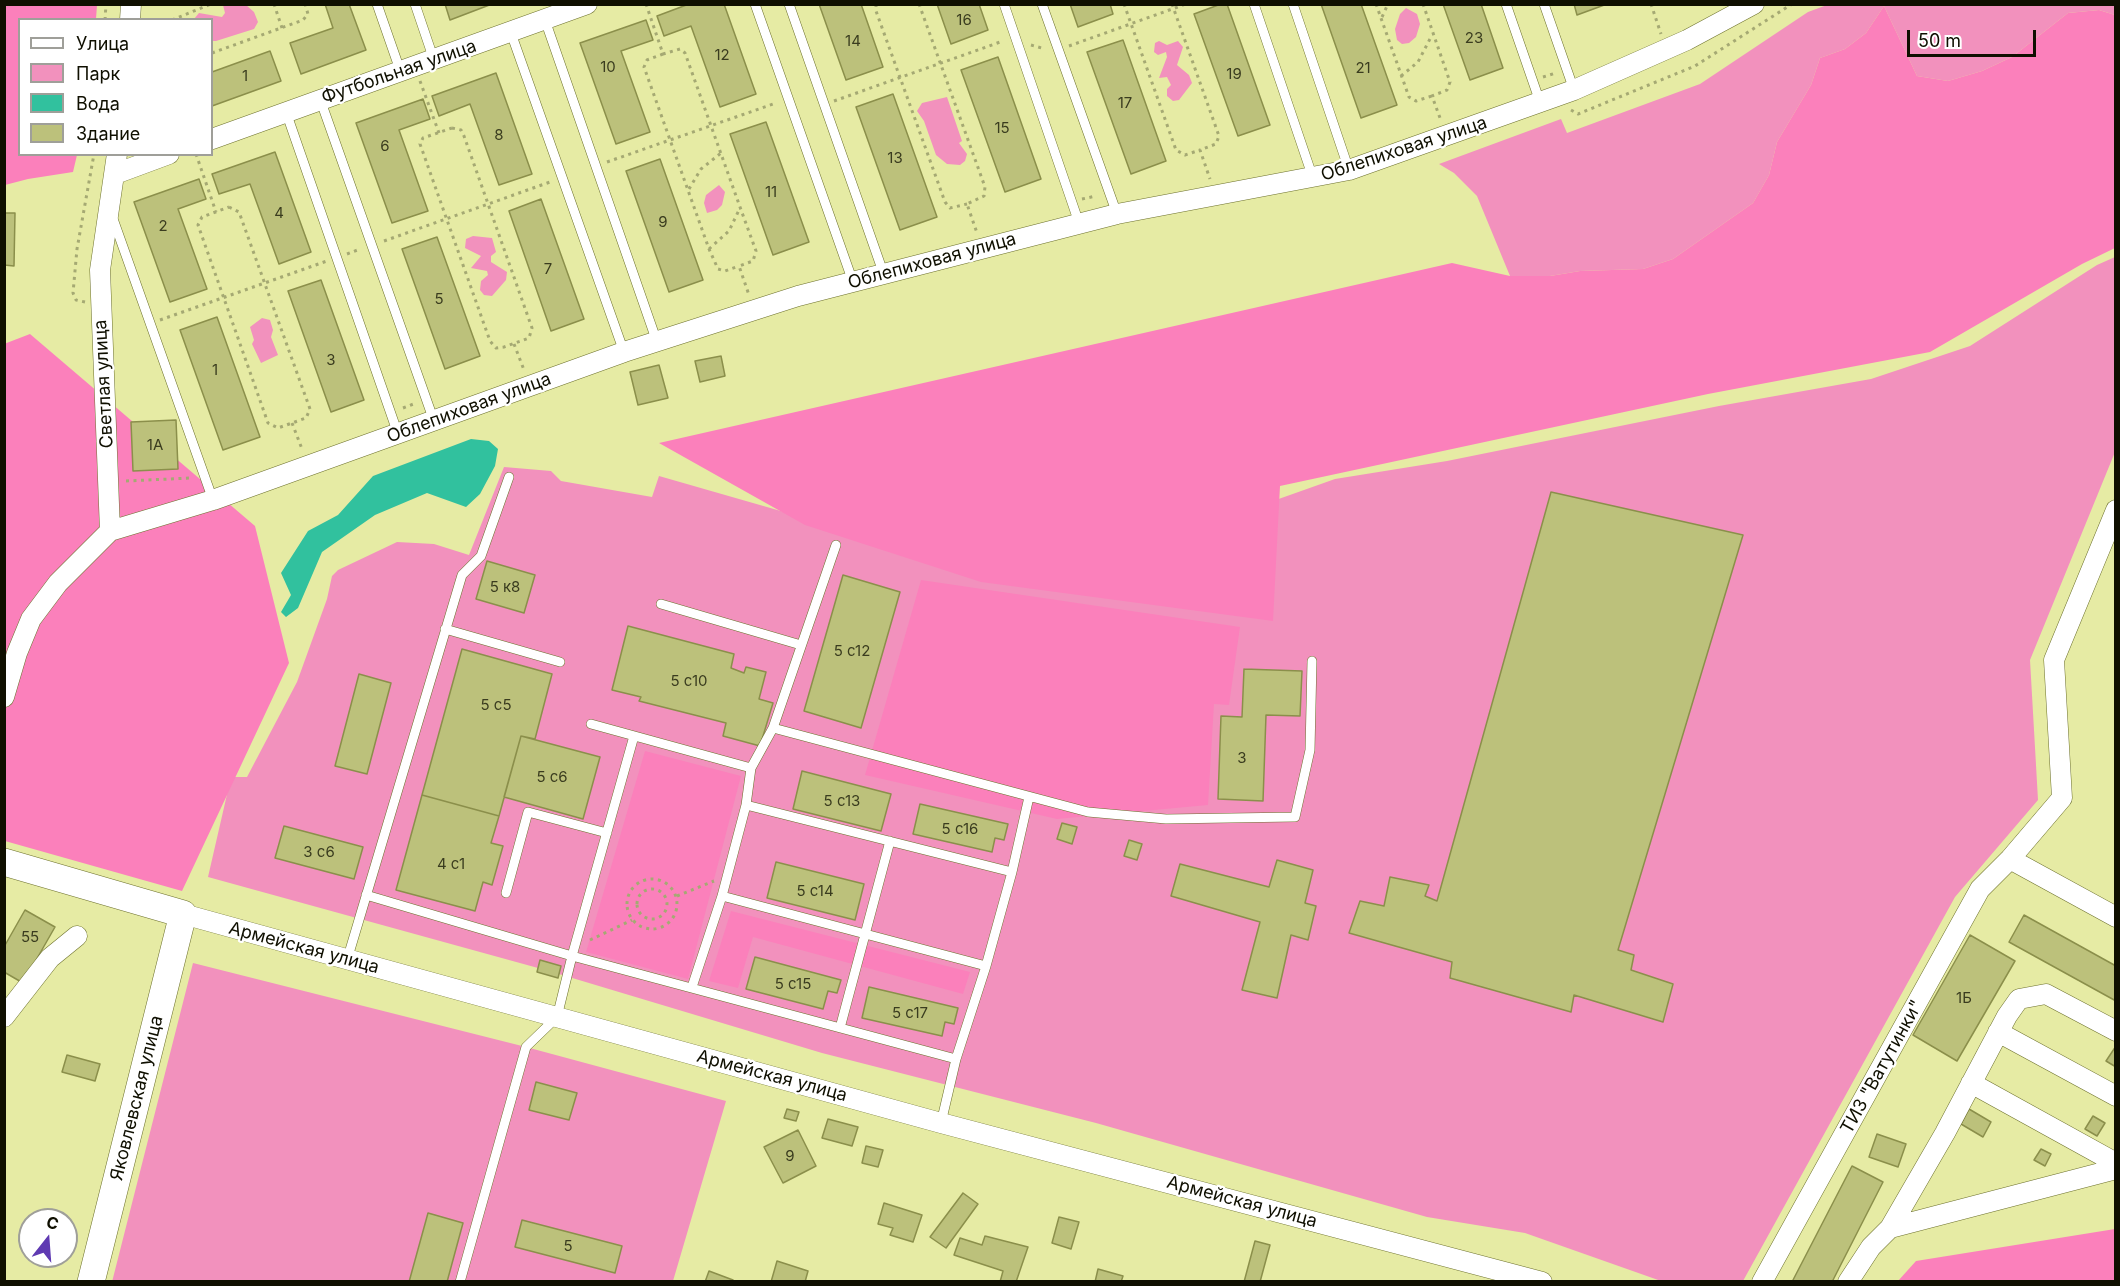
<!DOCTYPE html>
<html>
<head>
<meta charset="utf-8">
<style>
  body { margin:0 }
  #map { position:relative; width:2120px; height:1286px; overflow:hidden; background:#e6eba4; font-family:Inter,sans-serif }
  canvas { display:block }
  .frame { position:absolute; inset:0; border:6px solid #0f0f00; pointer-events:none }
  .legend { position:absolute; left:18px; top:18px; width:195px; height:138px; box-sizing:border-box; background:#fff; border:2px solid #9f9f99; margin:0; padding:8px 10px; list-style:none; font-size:18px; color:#0f0f00 }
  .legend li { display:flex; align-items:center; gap:12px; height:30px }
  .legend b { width:30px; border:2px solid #9f9f99 }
  .north { position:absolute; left:18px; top:1208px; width:60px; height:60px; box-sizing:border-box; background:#fff; border:2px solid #9f9f99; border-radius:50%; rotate:17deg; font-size:16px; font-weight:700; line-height:24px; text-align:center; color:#0f0f00 }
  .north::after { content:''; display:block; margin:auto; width:21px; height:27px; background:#5f3ab2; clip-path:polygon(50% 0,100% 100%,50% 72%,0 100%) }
  .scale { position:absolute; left:1907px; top:30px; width:129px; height:27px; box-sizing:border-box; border:3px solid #0f0f00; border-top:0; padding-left:8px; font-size:18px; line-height:21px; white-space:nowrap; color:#0f0f00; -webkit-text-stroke:4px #fff; paint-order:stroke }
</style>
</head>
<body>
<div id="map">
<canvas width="2120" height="1286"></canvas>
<div class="frame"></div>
<ul class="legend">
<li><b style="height:8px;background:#fff"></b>Улица</li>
<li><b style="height:16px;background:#f291bd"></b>Парк</li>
<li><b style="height:16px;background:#31c19e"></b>Вода</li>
<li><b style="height:16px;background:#bcc17b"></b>Здание</li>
</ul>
<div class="north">С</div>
<div class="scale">50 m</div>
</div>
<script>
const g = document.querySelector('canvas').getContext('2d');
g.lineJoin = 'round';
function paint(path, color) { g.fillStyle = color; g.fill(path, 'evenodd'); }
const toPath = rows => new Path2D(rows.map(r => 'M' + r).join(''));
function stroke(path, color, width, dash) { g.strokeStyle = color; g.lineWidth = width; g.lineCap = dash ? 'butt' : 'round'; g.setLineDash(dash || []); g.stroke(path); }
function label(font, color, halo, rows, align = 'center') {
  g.font = font + ' Inter,sans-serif'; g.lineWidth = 4.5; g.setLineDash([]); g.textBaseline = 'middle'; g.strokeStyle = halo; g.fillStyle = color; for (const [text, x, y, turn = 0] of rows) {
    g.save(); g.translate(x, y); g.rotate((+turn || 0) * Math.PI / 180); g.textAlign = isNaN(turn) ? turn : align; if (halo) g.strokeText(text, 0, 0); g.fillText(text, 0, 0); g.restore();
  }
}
paint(toPath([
  [246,5,254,12,258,22,254,29,216,41,212,41,212,20,194,19,199,13,222,17,225,13,223,5],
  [1827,5,2115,5,2115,15,2099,10,2068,13,2012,57,1982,71,1948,81,1917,76,1884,6,1866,33,1845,49,1820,58,1811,85,1777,142,1769,175,1753,203,1673,259,1643,269,1580,271,1550,276,1510,276,1477,196,1454,173,1439,164,1561,119,1567,133,1700,84,1808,12],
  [1406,8,1417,14,1420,24,1416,37,1409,43,1402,44,1397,40,1395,29,1400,14],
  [1159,41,1167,45,1178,41,1183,47,1177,65,1189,75,1192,83,1179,100,1173,101,1167,96,1167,89,1171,85,1167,77,1159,78,1167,57,1166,52,1158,55,1154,52,1155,43],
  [947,97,962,141,959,143,967,154,965,161,960,165,947,164,936,155,924,121,917,111,922,103],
  [719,185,725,192,722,205,717,210,707,213,704,203,706,195],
  [473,236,492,238,496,252,491,256,491,262,507,272,506,280,492,296,484,295,480,290,481,281,488,275,487,271,471,268,481,256,465,248,466,239],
  [2115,257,2115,452,2030,660,2038,800,1955,897,1743,1281,1661,1281,1525,1233,1427,1217,1096,1123,822,1053,559,974,561,966,540,960,538,968,208,877,231,777,247,777,297,682,327,599,332,576,338,570,397,542,434,544,469,555,504,467,551,471,561,481,652,497,659,476,906,547,1273,501,1335,479,1447,461,1719,406,1871,379,1970,346,2097,265],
  [262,318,270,320,273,330,271,337,278,355,261,363,252,344,254,340,250,327],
  [193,963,526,1047,726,1101,673,1281,112,1282]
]), '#f291bd');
paint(toPath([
  [5,4,97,5,96,19,20,20,20,154,77,155,73,172,28,179,5,185],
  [1884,6,1917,76,1948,81,1982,71,2012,57,2068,13,2099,10,2115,15,2115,248,2082,264,1930,352,1708,394,1280,486,1273,621,981,582,805,525,659,443,1452,263,1510,276,1550,276,1580,271,1643,269,1673,259,1753,203,1769,175,1777,142,1811,85,1820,58,1845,49,1866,33],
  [30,334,255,526,289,663,182,891,5,841,4,344],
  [921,580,1240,627,1229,705,1214,704,1208,805,1057,819,865,775],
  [645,751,741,776,688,979,586,952],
  [731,911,970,972,963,994,753,937,738,988,709,981],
  [2115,1229,2115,1281,1898,1281,1916,1261]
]), '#fb80bb');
paint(toPath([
  [471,439,489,441,498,449,495,466,480,494,466,507,427,493,375,515,322,552,298,608,286,617,281,612,291,595,281,573,308,531,338,515,373,476]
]), '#31c19e');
const building = toPath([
  [325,4,349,4,366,50,301,74,290,43,333,28,325,4],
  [445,4,492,4,450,20,445,4],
  [724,4,756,94,720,107,691,26,664,36,657,16,689,4,724,4],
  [819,4,861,4,883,67,846,80,819,4],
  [937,4,979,4,988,30,951,44,937,4],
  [1110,4,1113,14,1078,27,1070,4,1110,4],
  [1221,4,1227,4,1270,125,1238,136,1194,14,1221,4],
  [1321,4,1361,4,1397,105,1361,118,1321,4],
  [1443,4,1481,4,1503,68,1470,80,1443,4],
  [1574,4,1607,4,1577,15,1574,4],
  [646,20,653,40,621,51,650,132,616,144,580,43,646,20],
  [1123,40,1166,161,1131,174,1087,52,1123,40],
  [270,51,281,81,212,106,212,72,270,51],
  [998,57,1041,179,1005,192,961,70,998,57],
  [496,73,532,174,499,185,470,104,439,116,432,96,496,73],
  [893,94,937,217,900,230,856,107,893,94],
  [423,99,430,119,399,130,428,211,392,223,356,123,423,99],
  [766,122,809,242,773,255,730,134,766,122],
  [275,152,311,252,279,264,250,184,219,194,212,174,275,152],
  [660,159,703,280,669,292,626,171,660,159],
  [199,179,206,199,178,209,207,289,170,302,134,202,199,179],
  [541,199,584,319,551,331,509,211,541,199],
  [4,213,15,213,14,266,4,265,4,213],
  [437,237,480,356,445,369,402,249,437,237],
  [321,280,364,400,331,412,288,291,321,280],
  [217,317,260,437,223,450,180,330,217,317],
  [721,356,725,376,700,382,695,361,721,356],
  [659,365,668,398,638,405,630,372,659,365],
  [176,420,178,469,133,471,131,422,176,420],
  [1551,492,1743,535,1618,950,1634,955,1631,970,1673,984,1663,1022,1574,995,1571,1012,1450,978,1452,962,1349,933,1360,901,1384,906,1390,877,1429,885,1425,896,1437,901,1551,492],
  [487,561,535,575,524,613,476,599,487,561],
  [843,575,900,592,861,728,804,711,843,575],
  [628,626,734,654,731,668,744,673,746,667,766,672,759,699,773,703,760,746,723,736,726,723,639,701,641,697,612,690,628,626],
  [462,649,552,674,535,739,521,736,499,816,422,795,462,649],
  [1244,669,1302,671,1300,716,1266,715,1263,801,1218,799,1221,716,1242,717,1244,669],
  [359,674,391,683,367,774,335,766,359,674],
  [521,736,600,757,583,819,504,797,521,736],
  [802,771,891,794,881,831,793,809,802,771],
  [422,795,499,816,491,843,503,846,492,885,483,882,475,911,396,890,422,795],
  [920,804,1008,824,1004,840,995,838,992,852,913,834,920,804],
  [1062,823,1077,827,1072,844,1057,839,1062,823],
  [284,826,363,847,354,879,275,858,284,826],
  [1129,840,1142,844,1137,860,1124,856,1129,840],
  [1277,860,1313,870,1305,903,1316,906,1308,940,1291,935,1277,998,1242,990,1260,922,1171,896,1180,864,1269,887,1277,860],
  [776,862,864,884,855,920,767,898,776,862],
  [25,910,55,927,23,983,4,972,4,947,25,910],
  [2024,915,2116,966,2116,1001,2009,942,2024,915],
  [1970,935,2015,961,1957,1061,1913,1035,1970,935],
  [755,957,841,980,837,993,828,991,823,1009,746,989,755,957],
  [540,960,561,966,558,978,537,972,540,960],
  [869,987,958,1008,954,1024,945,1022,942,1036,862,1018,869,987],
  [2116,1046,2116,1067,2106,1061,2116,1046],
  [67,1055,100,1064,95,1081,62,1072,67,1055],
  [536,1082,577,1093,569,1120,529,1110,536,1082],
  [787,1109,799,1112,796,1121,784,1118,787,1109],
  [1969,1109,1991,1122,1983,1137,1961,1124,1969,1109],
  [2093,1116,2105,1123,2097,1136,2085,1129,2093,1116],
  [828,1119,858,1127,852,1146,822,1138,828,1119],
  [798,1130,816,1166,783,1183,764,1147,798,1130],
  [1877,1134,1906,1144,1898,1167,1869,1157,1877,1134],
  [866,1146,883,1150,878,1167,862,1163,866,1146],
  [2041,1149,2051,1154,2045,1166,2034,1160,2041,1149],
  [1852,1166,1883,1182,1832,1282,1796,1282,1793,1280,1852,1166],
  [963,1193,978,1204,946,1248,930,1237,963,1193],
  [884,1203,922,1215,913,1242,890,1235,893,1228,878,1224,884,1203],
  [428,1213,463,1223,447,1282,409,1282,428,1213],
  [1059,1217,1079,1222,1071,1249,1052,1243,1059,1217],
  [522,1220,622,1246,615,1273,515,1247,522,1220],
  [985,1236,1028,1247,1016,1282,1000,1282,1003,1271,954,1255,960,1238,982,1245,985,1236],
  [1255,1241,1270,1245,1260,1282,1244,1282,1255,1241],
  [777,1261,808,1271,805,1282,771,1282,777,1261],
  [1098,1269,1123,1276,1121,1282,1095,1282,1098,1269],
  [709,1271,733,1280,732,1282,705,1282,709,1271]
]);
paint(building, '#bcc17b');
stroke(building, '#8b8f4b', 1.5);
const lane = toPath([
  [377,4,400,70],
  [415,4,434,60],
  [755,4,853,282],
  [789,4,883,272],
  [1004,4,1079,223],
  [1042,4,1117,214],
  [1254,4,1313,178],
  [1293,4,1349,170],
  [1506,4,1540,102],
  [1544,4,1574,90],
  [545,20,657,342],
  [511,33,624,352],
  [320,99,434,421],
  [286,112,398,434],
  [112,216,213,500],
  [661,604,801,645],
  [445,629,560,662],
  [591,724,751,768],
  [773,728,1088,812,1166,819,1295,817,1310,750,1312,661],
  [746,805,1012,872],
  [506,893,528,812,607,833],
  [366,895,572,956,956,1059],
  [722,896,986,966],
  [347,960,462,575,481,556,509,477],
  [692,987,722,896,746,805,751,768,773,728,836,545],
  [840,1028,890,841],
  [941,1123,956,1059,986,966,1012,872,1029,797],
  [460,1282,526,1047,557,1017,572,956,634,736]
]);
const street = toPath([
  [130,20,131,4],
  [212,139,587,4],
  [115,174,169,154],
  [110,531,213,500,624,352,798,296,1117,214,1349,170,1574,90,1687,40,1754,4],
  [110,531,100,270,117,154],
  [4,697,17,653,31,619,58,583,110,531],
  [2010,859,2116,917],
  [183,914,941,1123,1542,1282],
  [4,1017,50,958,77,936],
  [1998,1032,2116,1096],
  [1971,1083,2116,1163],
  [1890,1228,2116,1169],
  [1762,1282,1980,889,2010,859,2062,798,2054,660,2116,510],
  [1848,1282,1871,1247,1890,1228,1945,1133,2007,1016,2019,999,2046,994,2116,1031]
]);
const secondary = toPath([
  [4,862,183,914,91,1282]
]);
stroke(lane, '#6d712d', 10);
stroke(street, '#6d712d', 21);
stroke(secondary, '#6d712d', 28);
stroke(toPath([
  [274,4,282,28],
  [646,4,663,54,680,49,685,53,740,207,756,251,753,261,739,266,749,295],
  [876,4,876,11,945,202,950,208,967,204],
  [919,4,985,187,984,196,967,204,977,233],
  [1124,4,1176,150,1185,155,1200,150],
  [1172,4,1219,136,1216,144,1200,150,1210,179],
  [1376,4,1409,97,1416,101,1432,96],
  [1423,4,1450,82,1447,90,1432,96,1440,118],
  [1651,4,1661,34],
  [1382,17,1388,4],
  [105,20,106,4],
  [172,20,211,4],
  [1031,45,1045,49],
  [1069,46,1186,4],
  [212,53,303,20,308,14,305,4],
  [663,54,647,60,644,67,709,249,718,269,725,271,739,266],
  [1401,76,1418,62,1432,35],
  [1543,77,1556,73],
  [420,81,439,133],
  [834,101,1003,41],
  [1571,110,1578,114,1695,66,1792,4],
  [452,128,461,130,464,136,532,328,529,338,504,347,496,348,490,341,420,144,423,138,452,128],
  [196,154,216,212],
  [607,162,776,103],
  [689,189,701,169,721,153],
  [1082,199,1096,196],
  [229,207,239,212,310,409,306,418,278,428,268,423,198,225,202,217,229,207],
  [384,241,550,182],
  [709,249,729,231,740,208],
  [347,254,360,249],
  [85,302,76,300,73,293,77,249,94,154],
  [160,320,327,261],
  [514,344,524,370],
  [403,408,416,403],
  [292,423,302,449],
  [126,481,191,478],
  '627 904a25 25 0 1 1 50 0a25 25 0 1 1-50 0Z',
  '637 904a15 15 0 1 1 30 0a15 15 0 1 1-30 0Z',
  [677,896,714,881],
  [590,940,632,920]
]), '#a5a973', 3, [3, 4.5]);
stroke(lane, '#fff', 9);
stroke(street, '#fff', 20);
stroke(secondary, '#fff', 27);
label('15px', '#3a3c1f', null, [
  ["16",964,20],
  ["23",1474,38],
  ["14",853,41],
  ["12",722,55],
  ["10",608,67],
  ["21",1363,68],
  ["19",1234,74],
  ["1",245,76],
  ["17",1125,103],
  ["15",1002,128],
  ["8",499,135],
  ["6",385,146],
  ["13",895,158],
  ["11",771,192],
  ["4",279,213],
  ["9",663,222],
  ["2",163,226],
  ["7",548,269],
  ["5",439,299],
  ["3",331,360],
  ["1",215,370],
  ["1А",155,445],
  ["5 к8",505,587],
  ["5 с12",852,651],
  ["5 с10",689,681],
  ["5 с5",496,705],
  ["3",1242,758],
  ["5 с6",552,777],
  ["5 с13",842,801],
  ["5 с16",960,829],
  ["3 с6",319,852],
  ["4 с1",451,864],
  ["5 с14",815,891],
  ["55",30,937],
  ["5 с15",793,984],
  ["1Б",1964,998],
  ["5 с17",910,1013],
  ["9",790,1156],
  ["5",568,1246]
]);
label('18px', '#0f0f00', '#fff', [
  ["Футбольная улица",399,72,-19],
  ["Облепиховая улица",1404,149,-18],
  ["Облепиховая улица",932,261,-15],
  ["Светлая улица",104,384,-93],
  ["Облепиховая улица",469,408,-20],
  ["Армейская улица",304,948,15],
  ["ТИЗ \"Ватутинки\"",1882,1067,-61],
  ["Армейская улица",772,1076,15],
  ["Яковлевская улица",137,1098,-76],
  ["Армейская улица",1242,1202,15]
]);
</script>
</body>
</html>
